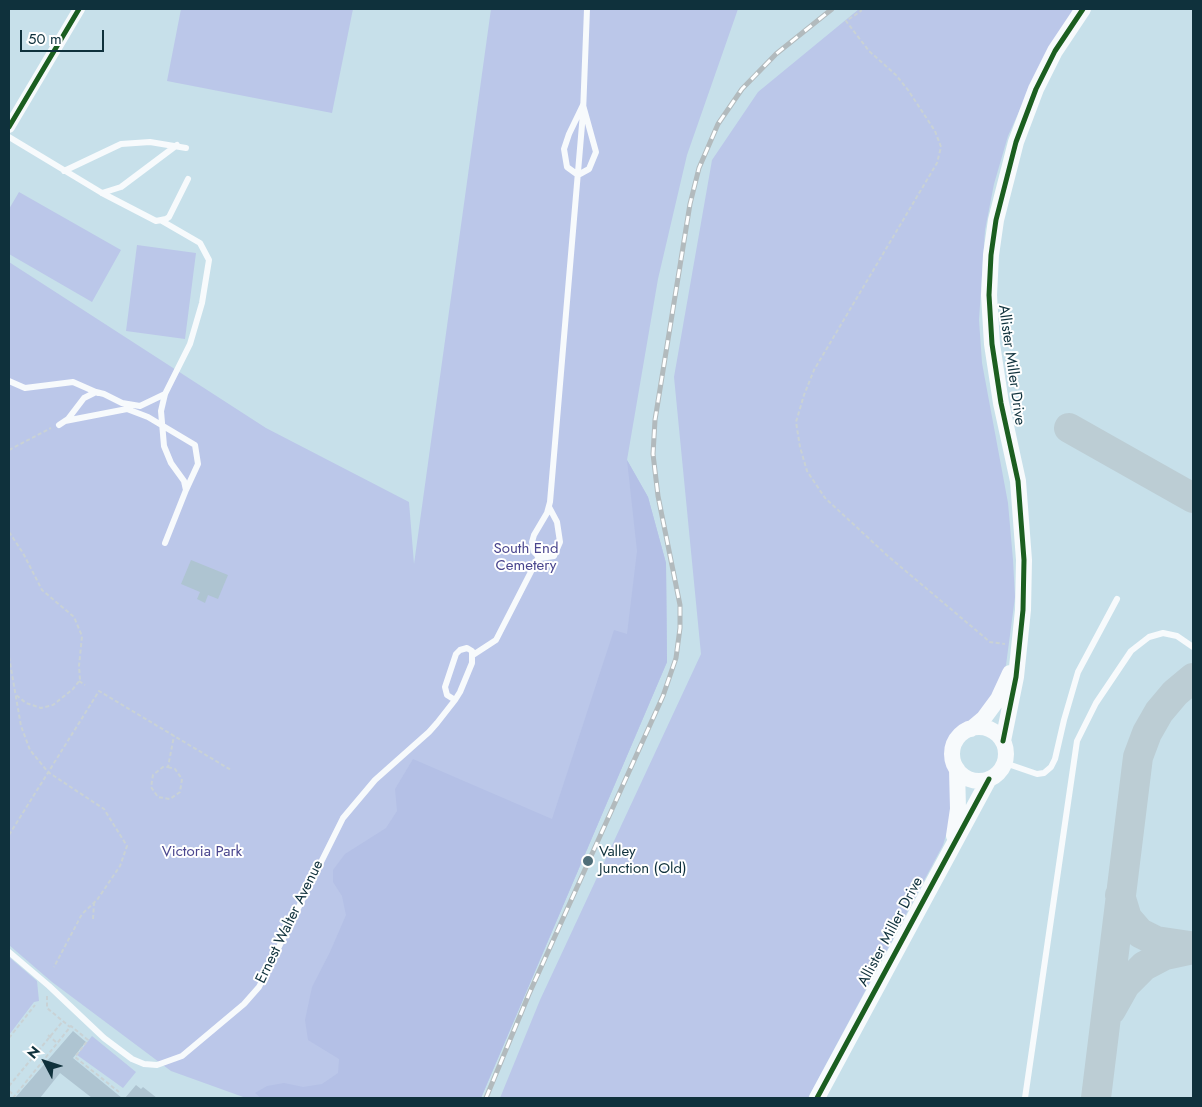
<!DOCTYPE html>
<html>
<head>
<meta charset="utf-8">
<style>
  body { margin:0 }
  #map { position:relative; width:1202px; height:1107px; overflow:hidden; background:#c7e0ea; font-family:Jost,sans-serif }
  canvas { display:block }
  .frame { position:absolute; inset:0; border:10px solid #0f313c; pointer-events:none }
  .north { position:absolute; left:20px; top:1037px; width:50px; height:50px; -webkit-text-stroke:4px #fff; paint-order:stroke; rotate:310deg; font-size:14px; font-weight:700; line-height:20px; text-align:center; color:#0f313c }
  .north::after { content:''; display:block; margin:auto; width:18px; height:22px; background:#0f313c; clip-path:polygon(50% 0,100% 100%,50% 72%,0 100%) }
  .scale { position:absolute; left:20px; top:30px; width:84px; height:22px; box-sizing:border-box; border:2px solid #0f313c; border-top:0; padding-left:6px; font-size:15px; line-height:18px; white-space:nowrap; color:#0f313c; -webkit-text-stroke:4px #fff; paint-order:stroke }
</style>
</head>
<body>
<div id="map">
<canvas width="1202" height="1107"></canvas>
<div class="frame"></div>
<div class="north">N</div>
<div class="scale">50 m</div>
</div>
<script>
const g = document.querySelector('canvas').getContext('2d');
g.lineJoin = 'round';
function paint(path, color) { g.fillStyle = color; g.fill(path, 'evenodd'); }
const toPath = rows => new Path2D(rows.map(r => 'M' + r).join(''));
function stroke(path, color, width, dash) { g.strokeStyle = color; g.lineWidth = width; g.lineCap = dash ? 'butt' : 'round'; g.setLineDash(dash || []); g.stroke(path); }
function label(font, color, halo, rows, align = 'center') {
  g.font = font + ' Jost,sans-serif'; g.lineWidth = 4; g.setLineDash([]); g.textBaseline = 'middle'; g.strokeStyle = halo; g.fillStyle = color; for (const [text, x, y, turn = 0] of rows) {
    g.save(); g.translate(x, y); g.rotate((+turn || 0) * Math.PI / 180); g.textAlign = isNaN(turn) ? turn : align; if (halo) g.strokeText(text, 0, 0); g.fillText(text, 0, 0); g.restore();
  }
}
paint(toPath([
  [181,9,353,9,332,113,167,81],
  [491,9,738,9,687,155,658,279,627,460,648,497,666,563,667,662,481,1098,246,1098,171,1071,52,982,9,945,9,262,266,428,409,502,414,564],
  [859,9,1074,9,1034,78,1008,136,994,184,985,230,979,320,982,363,1008,503,1013,560,1015,597,1006,665,998,685,987,704,972,721,957,732,949,744,946,757,950,768,951,819,943,845,808,1098,500,1098,540,1000,701,654,674,377,712,160,758,92],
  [19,192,121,250,92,302,9,254,9,209],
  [137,245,196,253,185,339,126,331],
  [9,957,37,981,39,1001,34,1002,9,1035],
  [92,1036,136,1072,123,1088,77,1055]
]), '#bbc7e9');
paint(toPath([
  [627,460,648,497,666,563,667,662,481,1098,261,1098,255,1093,267,1086,284,1083,303,1087,322,1084,338,1073,339,1059,308,1040,305,1020,312,987,330,952,346,915,342,896,333,882,333,870,345,854,386,828,397,811,395,789,413,759,552,819,614,630,627,634,637,551]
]), '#b4c0e6');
stroke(toPath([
  [1069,428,1193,498],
  [1120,895,1127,918,1140,933,1156,941,1190,946],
  [1111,1010,1125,985,1144,966,1165,955,1193,949],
  [1096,1098,1138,757,1147,733,1159,712,1175,693,1193,678]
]), '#bccdd4', 30);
paint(toPath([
  [191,560,228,575,218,599,208,595,205,603,197,599,200,592,181,584],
  [73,1031,86,1042,73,1058,122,1098,92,1098,60,1073,40,1098,15,1098],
  [136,1085,141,1089,143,1087,157,1098,125,1098]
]), '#aec4d1');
stroke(toPath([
  [860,9,861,11,846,21,869,51,896,75,908,90,935,131,941,147,937,163,814,370,804,395,796,422,800,447,807,471,825,498,889,557,990,642,1005,644],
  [9,450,51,428],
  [9,532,23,553,42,590,74,617,82,636,79,666,80,680,73,689,53,705,41,708,26,703,16,695],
  [9,657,21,726,30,750,48,772,104,809,127,846,120,866,97,900,82,914,54,967],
  [79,681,85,685],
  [168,767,175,769,182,779,180,792,170,799,158,797,151,787,153,775,163,767,168,767,174,736],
  [9,835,99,691,231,770],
  [93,919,94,903],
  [47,996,47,1008,70,1027],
  [48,1035,57,1043],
  [9,1038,35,1005],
  [9,1086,63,1021],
  [9,1091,15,1096],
  [13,1098,71,1026,88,1040,75,1057,119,1092]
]), '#c9d2d5', 2, [4, 2.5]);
stroke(toPath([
  [583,105,596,152,589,169,578,175,567,167,564,149,569,134,583,105],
  [9,137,102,193,156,221,166,219,169,217,188,179],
  [64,171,121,144,150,142,186,148],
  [102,193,121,187,177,145],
  [162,221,200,243,209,260,202,303,190,344,165,394,161,411,164,446,171,463,184,481,186,490,165,543],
  [9,381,25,388,73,382,98,393],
  [65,421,127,409,148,417,195,445,198,464,186,490],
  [59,425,68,419,84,398,96,392,104,394,122,403,140,406,165,394],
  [549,507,557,522,560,542,554,556,540,558,534,552,532,542,534,535,547,513,550,502,583,113,587,9],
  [473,655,496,640,538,558],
  [1005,763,1037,774,1044,773,1051,767,1055,759,1064,720,1078,672,1117,599],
  [9,952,49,986,104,1038,132,1059,144,1064,157,1065,182,1056,244,1004,259,987,343,818,375,780,429,732,437,723,455,700,460,692,472,663,472,651,467,648,460,650,456,654,445,687,447,695,455,700],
  [1025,1098,1077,741,1096,703,1131,651,1149,637,1163,633,1177,636,1193,647]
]), '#f7fafc', 6);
stroke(toPath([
  [9,127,79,9]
]), '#f7fafc', 12);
stroke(toPath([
  '952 754a27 27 0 1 1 54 0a27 27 0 1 1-54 0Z',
  [971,729,984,718,998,699,1010,673],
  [1003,741,1016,677,1023,610,1024,560,1018,481,1001,403,992,344,989,295,991,255,996,220,1016,142,1036,89,1055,51,1083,9],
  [954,836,958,809,957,769],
  [817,1098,989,779]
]), '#f7fafc', 16);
const rail = toPath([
  [486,1098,529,994,663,696,676,658,680,628,680,605,658,496,653,454,655,420,690,204,699,168,718,124,742,89,776,54,832,9]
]);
stroke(rail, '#b2babd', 5);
stroke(rail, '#fff', 3, [9]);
stroke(toPath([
  [9,127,79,9],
  [1003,741,1016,677,1023,610,1024,560,1018,481,1001,403,992,344,989,295,991,255,996,220,1016,142,1036,89,1055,51,1083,9],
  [817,1098,989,779]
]), '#1b5e20', 5);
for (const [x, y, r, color] of [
  [588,861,6,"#4f6e79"]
]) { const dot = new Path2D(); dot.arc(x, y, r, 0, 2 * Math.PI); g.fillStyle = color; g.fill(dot); stroke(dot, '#fff', 2); }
label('15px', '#0f313c', '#fff', [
  ["Allister Miller Drive",1011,365,82],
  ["Ernest Walter Avenue",290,922,-64],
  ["Allister Miller Drive",891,932,-62]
]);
label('15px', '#4a468e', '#fff', [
  ["South End",526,549],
  ["Cemetery",526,566],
  ["Victoria Park",202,852]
]);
label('15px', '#0f313c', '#fff', [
  ["Valley",599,852],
  ["Junction (Old)",599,869]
], 'left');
</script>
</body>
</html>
